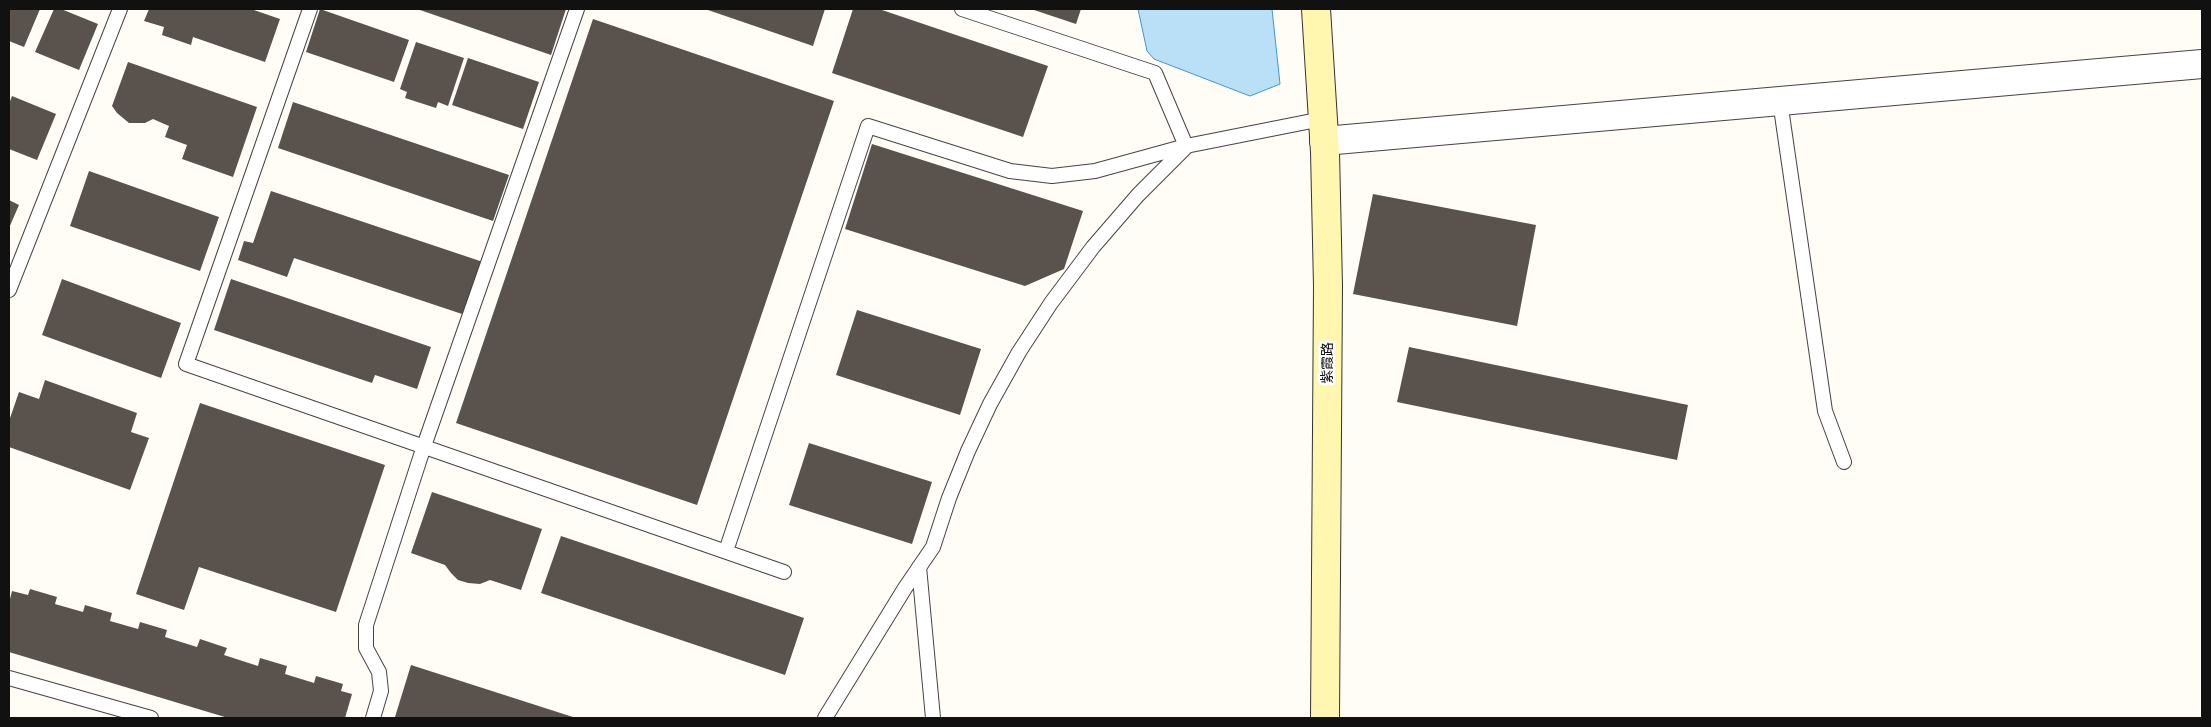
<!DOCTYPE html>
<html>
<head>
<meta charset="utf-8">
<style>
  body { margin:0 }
  #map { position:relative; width:2211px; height:727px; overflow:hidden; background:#fffdf5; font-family:Literata,serif }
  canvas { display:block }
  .frame { position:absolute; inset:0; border:10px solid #111; pointer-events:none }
</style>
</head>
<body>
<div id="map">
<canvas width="2211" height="727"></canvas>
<div class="frame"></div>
</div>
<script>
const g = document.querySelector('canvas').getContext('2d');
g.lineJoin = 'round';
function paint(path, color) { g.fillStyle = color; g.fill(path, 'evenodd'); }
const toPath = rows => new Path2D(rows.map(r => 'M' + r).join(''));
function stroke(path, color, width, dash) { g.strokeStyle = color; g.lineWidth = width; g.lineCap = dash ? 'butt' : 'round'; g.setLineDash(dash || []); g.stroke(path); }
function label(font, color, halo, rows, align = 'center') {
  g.font = font + ' Literata,"Noto Sans SC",serif'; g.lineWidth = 5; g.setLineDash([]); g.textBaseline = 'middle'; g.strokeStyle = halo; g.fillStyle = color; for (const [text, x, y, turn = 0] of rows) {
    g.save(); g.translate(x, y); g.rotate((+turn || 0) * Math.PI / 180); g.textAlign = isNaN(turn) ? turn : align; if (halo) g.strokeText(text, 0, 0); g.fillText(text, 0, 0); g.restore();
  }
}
const water = toPath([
  [1138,9,1272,9,1280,84,1250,96,1154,59,1147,51,1138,9]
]);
paint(water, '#b9e0f7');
stroke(water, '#3f96cf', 1);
paint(toPath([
  [9,9,40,9,24,47,9,41],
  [54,9,61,9,98,24,79,70,35,52],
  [149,9,251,9,280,19,265,62,193,37,191,45,162,35,164,27,144,21],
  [320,9,409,40,394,82,306,52],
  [417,9,566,9,551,55],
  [705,9,825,9,813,46],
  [853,9,879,9,1048,66,1023,137,832,73],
  [1031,9,1081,9,1076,24],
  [593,19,834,101,697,505,456,423],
  [416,42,464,58,448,106,438,102,436,108,405,98,407,92,400,89],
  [468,58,539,82,523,129,452,105],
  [128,62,257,107,233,177,182,159,187,145,165,137,169,126,153,119,145,123,129,123,117,113,112,106],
  [12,96,56,114,37,160,9,149,9,104],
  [293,102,509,175,493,221,278,148],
  [872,144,1083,211,1064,269,1025,286,845,229],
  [89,171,219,217,200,271,70,226],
  [271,191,483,262,465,315,294,258,287,277,238,260,244,241,253,243],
  [1373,194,1536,225,1517,326,1353,294],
  [9,200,19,205,9,228],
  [62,279,181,323,161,378,42,335],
  [231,279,431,347,417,389,375,375,372,383,214,330],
  [857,310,981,349,960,415,836,375],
  [1409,347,1688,405,1677,460,1397,402],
  [45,380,137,413,131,432,149,438,130,490,9,447,9,421,19,392,39,399],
  [200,403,385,465,336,612,199,567,184,610,136,594],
  [809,443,932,482,912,544,789,505],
  [432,492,542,529,521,590,490,580,480,584,468,583,458,580,451,573,445,565,411,553],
  [561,536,804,618,785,675,541,593],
  [30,589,57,597,55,604,83,612,85,605,112,613,110,621,138,629,140,622,167,630,165,637,197,647,200,639,227,648,224,655,258,666,260,658,287,666,285,674,314,683,316,676,343,684,341,691,352,694,345,718,228,718,9,652,9,603,12,591,28,595],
  [411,665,576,718,395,717]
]), '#5a524d');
const lane = toPath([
  [310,9,186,364,784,572],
  [962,9,1155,73,1186,146],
  [1780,101,1825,411,1844,462],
  [9,290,120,9],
  [726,551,868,126,1010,171,1052,176,1095,171,1186,146,1322,119],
  [919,567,933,718],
  [9,678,151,718],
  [373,718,381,691,379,672,366,648,366,625,424,446,577,9],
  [825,718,905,588,933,547,949,498,968,451,990,404,1019,352,1051,303,1093,247,1138,195,1186,147]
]);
const street = toPath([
  [1324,141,2202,64]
]);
const secondary = toPath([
  [1316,9,1325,152,1328,286,1325,718]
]);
stroke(lane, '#444', 16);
stroke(street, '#444', 30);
stroke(secondary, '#333', 30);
stroke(lane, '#fff', 14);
stroke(street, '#fff', 28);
stroke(secondary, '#fff6b0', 28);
label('14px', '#111', '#fff', [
  ["紫霞路",1328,363,-90]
]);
</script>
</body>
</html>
